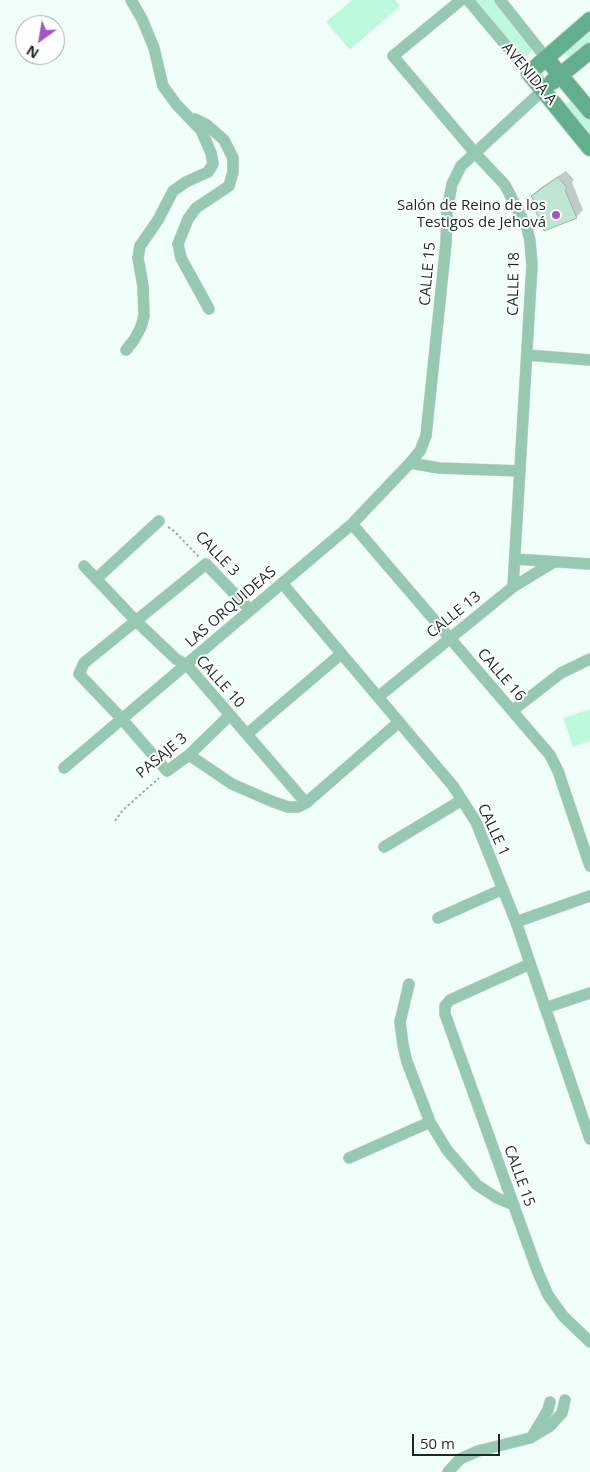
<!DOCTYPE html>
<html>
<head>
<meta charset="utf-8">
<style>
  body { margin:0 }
  #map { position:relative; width:590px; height:1472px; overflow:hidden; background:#f0fff7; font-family:"Open Sans",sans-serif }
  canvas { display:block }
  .north { position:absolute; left:15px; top:15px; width:50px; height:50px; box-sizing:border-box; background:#fff; border:1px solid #a4a9a7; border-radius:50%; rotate:212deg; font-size:14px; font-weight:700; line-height:20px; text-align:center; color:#1b2922 }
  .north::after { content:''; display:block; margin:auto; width:18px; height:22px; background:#a455c6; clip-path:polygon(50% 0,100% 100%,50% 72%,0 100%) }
  .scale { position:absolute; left:412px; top:1434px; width:88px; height:22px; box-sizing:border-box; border:2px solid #1b2922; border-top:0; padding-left:6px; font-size:15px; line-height:18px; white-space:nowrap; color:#1b2922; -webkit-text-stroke:4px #fff; paint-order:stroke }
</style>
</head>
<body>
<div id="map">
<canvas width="590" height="1472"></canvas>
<div class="north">N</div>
<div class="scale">50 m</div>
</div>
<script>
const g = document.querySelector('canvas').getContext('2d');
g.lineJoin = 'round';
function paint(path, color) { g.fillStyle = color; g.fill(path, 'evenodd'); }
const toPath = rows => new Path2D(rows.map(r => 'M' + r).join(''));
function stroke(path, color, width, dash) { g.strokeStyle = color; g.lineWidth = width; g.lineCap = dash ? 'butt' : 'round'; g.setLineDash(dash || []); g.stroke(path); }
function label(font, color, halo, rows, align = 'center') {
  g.font = font + ' "Open Sans",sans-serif'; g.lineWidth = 4; g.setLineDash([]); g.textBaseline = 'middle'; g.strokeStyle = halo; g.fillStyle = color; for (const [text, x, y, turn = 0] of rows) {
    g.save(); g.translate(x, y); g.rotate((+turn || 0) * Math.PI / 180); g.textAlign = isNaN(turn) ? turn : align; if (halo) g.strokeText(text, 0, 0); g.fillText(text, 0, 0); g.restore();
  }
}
paint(toPath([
  [352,0,395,0,400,6,350,50,326,22],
  [476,0,493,0,531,48,531,53,527,56,522,56,517,52],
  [590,33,590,46,572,61,565,53],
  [574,98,590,118,590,137,563,106],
  [590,709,590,741,573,747,563,718]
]), '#bef9dd');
paint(toPath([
  [566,171,574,180,572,182,583,210,576,217,537,212,541,208,533,196,540,188]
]), '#0003');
const building = toPath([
  [558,177,567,188,565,190,577,218,544,231,536,212,540,210,531,196,558,177]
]);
paint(building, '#bfe5d3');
stroke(building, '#93b8a6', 1);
const minor = toPath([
  [461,0,393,56,475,153,505,185,527,228,530,241,532,265,513,587],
  [468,0,529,73],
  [500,0,546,58],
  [195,119,207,125,224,140,233,158,233,172,229,186,196,208,188,219,178,244,181,258,209,309],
  [126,350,134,340,141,327,144,316,143,286,138,258,140,246,158,220,173,191,186,182,208,172,213,164,211,153,201,130,176,104,163,86,154,48,142,19,131,0],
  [527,355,590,360],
  [410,463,439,468,520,471],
  [352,524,550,755,558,771,590,866],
  [515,559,590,564],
  [84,566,136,621,176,659,187,665,306,803],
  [96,579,159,521],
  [282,583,453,786,476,822,516,922,590,1139],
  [378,697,513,587,554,562],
  [512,711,561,673,590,659],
  [230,715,189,755,167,771,121,718,79,674,84,663,206,564,250,610],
  [247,734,341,654],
  [189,755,232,784,271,801,288,807,298,807,306,803,399,722],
  [64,768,352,524,410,463,420,451,426,436,446,243,447,211,452,184,461,166,543,90],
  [384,847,462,800],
  [438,918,503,889],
  [516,922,590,896],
  [530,964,450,1000,445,1006,445,1014,537,1270,548,1295,563,1316,590,1342],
  [409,984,400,1022,403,1045,407,1062,430,1122,447,1150,477,1185,497,1198,514,1205],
  [545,1008,590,993],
  [349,1158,430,1122],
  [533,1435,548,1410,550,1402],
  [448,1472,460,1459,478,1451,530,1438,550,1426,562,1413,565,1400]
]);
const secondary = toPath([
  [590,20,529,73,590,148],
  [546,58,590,111],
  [552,82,590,51]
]);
stroke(minor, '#cad8d1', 12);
stroke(secondary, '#cad8d1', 18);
stroke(toPath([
  [168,527,174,531,199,557],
  [115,821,123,810,159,778]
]), '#9caba3', 2, [2.5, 2.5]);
stroke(minor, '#97c8b1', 11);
stroke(secondary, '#62ae8d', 16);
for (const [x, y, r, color] of [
  [556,215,5,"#a455c6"]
]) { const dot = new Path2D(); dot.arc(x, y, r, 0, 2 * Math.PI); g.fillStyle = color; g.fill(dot); stroke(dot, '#fff', 2); }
label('15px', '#1b2922', '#fff', [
  ["AVENIDA A",529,74,50],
  ["CALLE 15",428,274,-85],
  ["CALLE 18",514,284,-89],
  ["CALLE 3",217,554,46],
  ["LAS ORQUIDEAS",231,607,-41],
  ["CALLE 13",454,615,-39],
  ["CALLE 16",501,675,49],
  ["CALLE 10",220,682,48],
  ["PASAJE 3",162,756,-40],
  ["CALLE 1",493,830,65],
  ["CALLE 15",519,1176,70]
]);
label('15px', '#1b2922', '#fff', [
  ["Salón de Reino de los",546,206],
  ["Testigos de Jehová",546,223]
], 'right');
</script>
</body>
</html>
